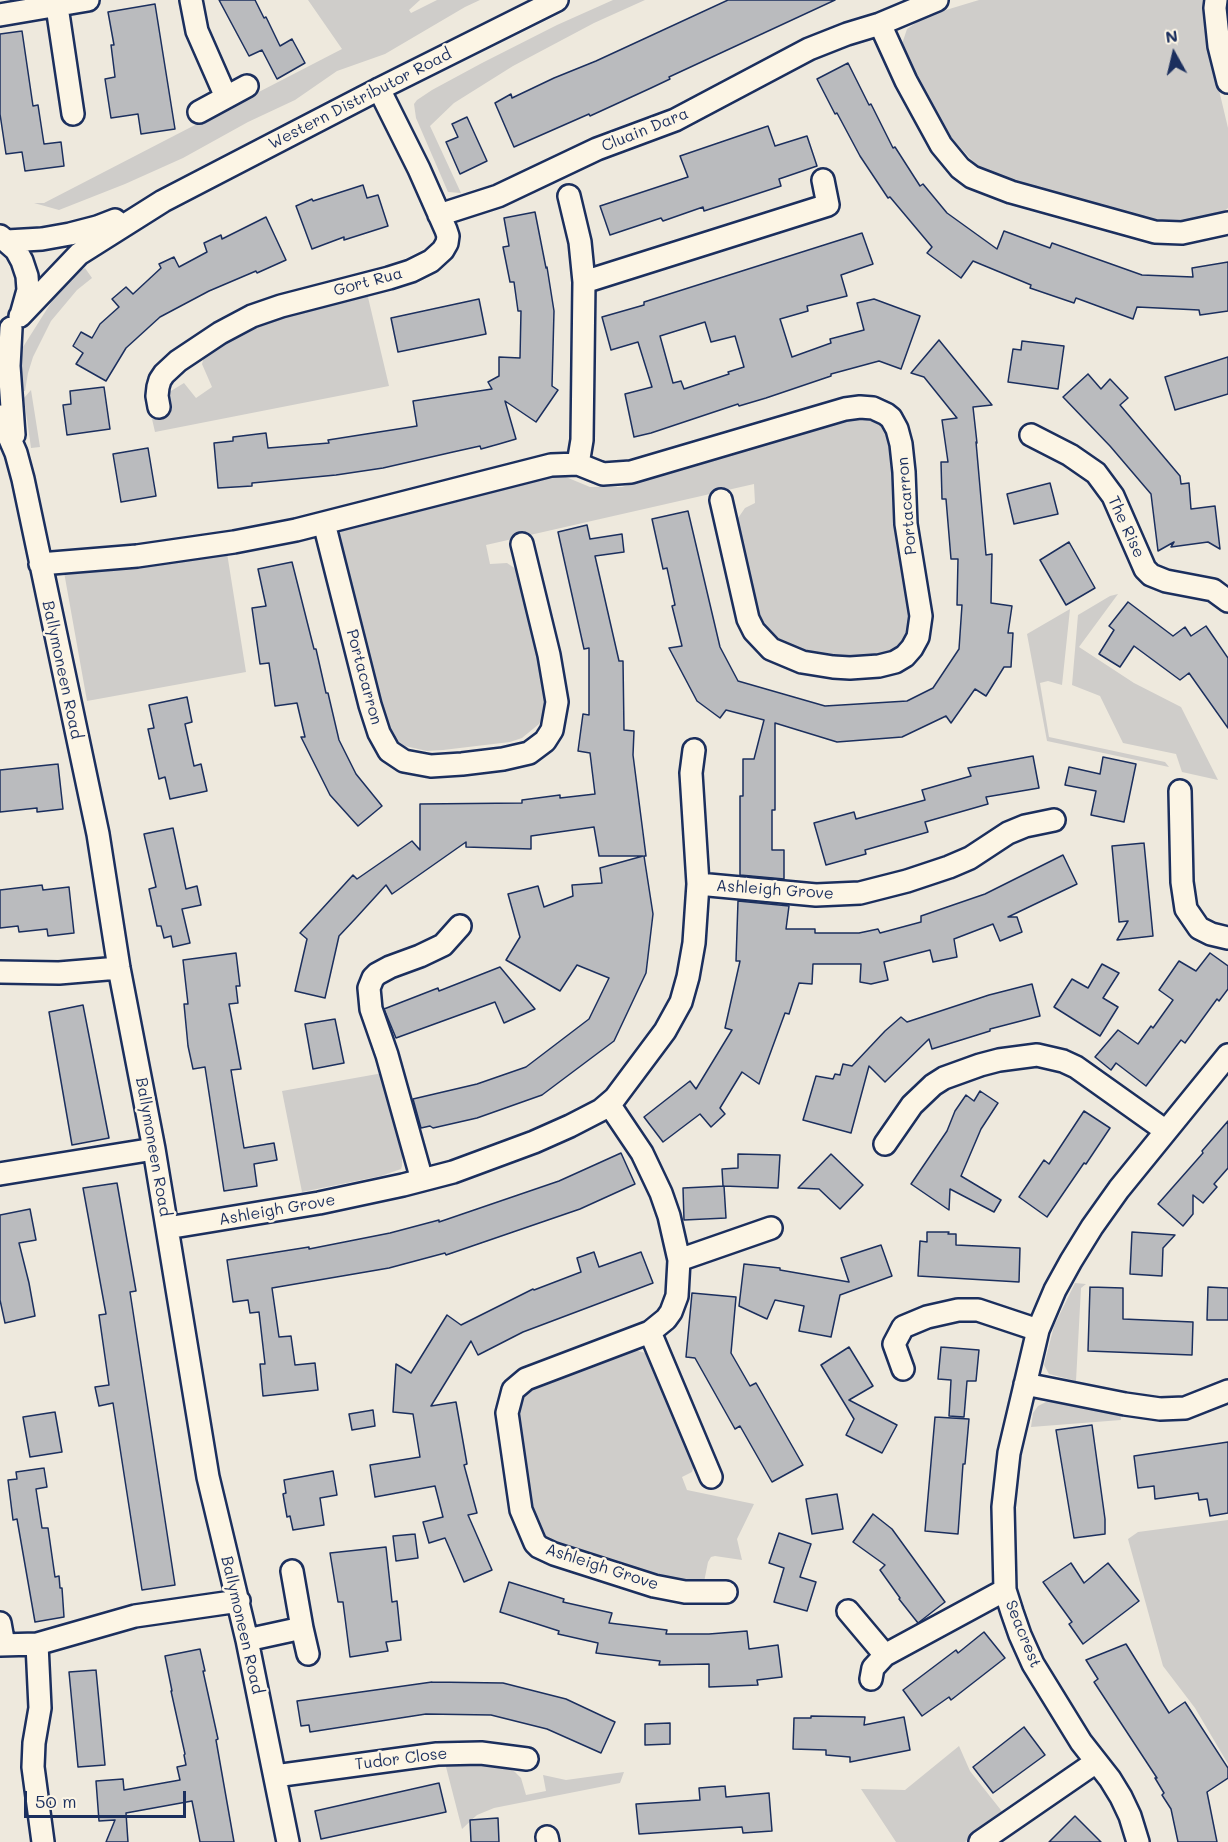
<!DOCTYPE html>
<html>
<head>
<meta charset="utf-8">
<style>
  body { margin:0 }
  #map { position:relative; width:1228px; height:1842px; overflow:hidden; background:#eee9dd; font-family:Mali,sans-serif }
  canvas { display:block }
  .north { position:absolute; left:1144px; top:24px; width:60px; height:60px; -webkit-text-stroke:4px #fcf5e5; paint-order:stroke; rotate:352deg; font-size:16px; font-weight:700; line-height:24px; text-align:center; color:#1b2f5e }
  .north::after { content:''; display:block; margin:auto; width:21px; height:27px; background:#1b2f5e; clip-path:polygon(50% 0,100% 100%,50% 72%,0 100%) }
  .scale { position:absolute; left:24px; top:1791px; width:162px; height:27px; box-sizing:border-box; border:3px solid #1b2f5e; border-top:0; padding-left:8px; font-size:18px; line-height:21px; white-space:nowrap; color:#1b2f5e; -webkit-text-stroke:4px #fcf5e5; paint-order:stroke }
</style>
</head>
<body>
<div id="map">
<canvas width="1228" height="1842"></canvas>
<div class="north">N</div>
<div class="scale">50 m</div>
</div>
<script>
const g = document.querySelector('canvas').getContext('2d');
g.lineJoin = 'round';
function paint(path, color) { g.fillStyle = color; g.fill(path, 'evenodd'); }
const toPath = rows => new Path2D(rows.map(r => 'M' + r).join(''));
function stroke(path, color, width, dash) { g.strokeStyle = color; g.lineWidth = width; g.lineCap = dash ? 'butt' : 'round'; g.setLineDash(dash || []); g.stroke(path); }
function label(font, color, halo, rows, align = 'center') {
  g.font = font + ' Mali,sans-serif'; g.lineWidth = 5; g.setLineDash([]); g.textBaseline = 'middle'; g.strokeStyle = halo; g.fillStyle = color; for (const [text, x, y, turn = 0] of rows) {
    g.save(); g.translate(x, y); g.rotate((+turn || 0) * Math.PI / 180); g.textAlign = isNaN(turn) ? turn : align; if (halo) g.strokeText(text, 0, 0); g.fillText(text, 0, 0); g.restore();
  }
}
paint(toPath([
  [308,0,420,0,409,10,411,13,437,0,480,0,465,7,385,54,337,71,295,100,248,122,183,158,125,184,59,210,34,203,44,203,342,49],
  [613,0,645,0,594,23,513,66,454,103,430,126,461,193,448,192,416,118,414,104,417,100,432,90,482,63,557,25],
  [979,0,1210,0,1209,33,1214,69,1228,128,1228,208,1220,215,1196,221,1166,225,1145,221,1121,210,1020,184,981,170,946,132,917,79,902,44,907,29,920,20,946,10],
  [77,265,81,270,85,268,92,278,77,290,51,321,33,357,28,373,25,391,22,391,21,388,16,388,17,364,23,347,59,290],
  [367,293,389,386,155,432,152,419,169,415,166,394,184,383,196,398,212,387,202,364,205,354,252,328,277,317],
  [31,390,40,447,31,448,24,398],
  [858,418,875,422,887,430,893,446,894,511,898,543,911,605,911,626,908,639,896,650,877,657,846,660,808,656,782,645,760,628,736,521,745,508,755,503,754,484,486,545,490,564,507,563,516,569,521,576,546,681,547,700,544,715,539,724,522,738,510,742,443,750,427,751,405,746,396,740,389,730,383,721,339,532,561,475,590,487,622,487,695,464],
  [227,553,246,672,87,701,64,572],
  [1118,594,1079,647,1134,683,1181,707,1218,780,1182,772,1176,754,1123,743,1100,696,1072,685,1078,615,1110,596],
  [1070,609,1062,685,1048,681,1040,683,1049,737,1165,762,1169,767,1047,741,1027,634],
  [383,1073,402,1153,402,1166,401,1169,381,1176,302,1192,282,1091],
  [1075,1283,1086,1284,1081,1288,1076,1381,1049,1374,1044,1365,1054,1326],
  [632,1349,645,1353,651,1357,661,1374,665,1395,682,1429,695,1462,692,1472,682,1477,687,1490,754,1504,737,1539,742,1560,715,1556,711,1557,708,1562,704,1582,678,1583,556,1544,543,1537,532,1515,516,1414,523,1395,528,1389],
  [1052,1399,1120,1412,1121,1420,1031,1427,1033,1413,1038,1406],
  [1228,1520,1228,1764,1195,1708,1163,1666,1128,1539,1138,1532],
  [959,1746,970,1771,1004,1814,965,1842,896,1842,861,1789,905,1790],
  [477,1760,504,1766,515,1772,521,1778,526,1795,546,1791,543,1775,566,1780,624,1772,620,1783,494,1808,477,1815,462,1829,445,1763]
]), '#cfcdca');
const building = toPath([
  [219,0,255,0,264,18,266,17,280,46,292,39,305,63,277,79,262,50,249,56,219,0],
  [728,0,835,0,669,77,670,79,651,88,590,116,589,114,514,147,495,103,511,94,512,98,554,78,596,61,728,0],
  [155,4,175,129,141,134,138,114,111,118,105,79,115,77,111,45,114,45,108,12,155,4],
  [22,31,33,106,38,105,44,144,61,142,64,166,25,171,22,152,6,154,0,114,0,34,22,31],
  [848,63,869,105,871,104,893,148,895,147,920,186,923,184,947,213,997,249,1004,231,1050,248,1052,243,1142,275,1193,277,1192,268,1228,262,1228,311,1200,315,1199,310,1137,307,1133,319,1076,298,1074,303,1030,288,1031,285,973,261,961,278,927,253,932,247,890,197,888,198,860,156,837,113,835,114,817,79,848,63],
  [467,117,487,161,460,174,446,142,458,137,452,124,467,117],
  [768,126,775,146,807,136,817,166,779,179,781,186,729,203,704,211,703,207,663,221,661,218,610,235,600,206,688,177,680,156,768,126],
  [363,185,367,198,378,195,388,226,344,240,344,237,312,249,296,206,312,199,313,201,363,185],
  [535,212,546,268,547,267,554,311,552,386,558,390,536,422,505,401,516,439,499,444,481,449,480,446,453,452,383,468,336,475,252,483,252,486,218,488,214,443,233,441,233,437,266,433,268,448,329,443,328,440,417,426,413,401,492,389,488,382,499,376,499,357,520,358,521,311,518,311,514,282,510,282,503,247,509,246,504,218,535,212],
  [266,217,286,260,257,273,256,271,209,291,160,317,126,348,106,381,76,364,83,353,73,346,81,332,92,338,100,324,119,307,112,299,126,287,133,294,161,268,159,264,174,257,179,267,207,252,204,243,221,235,222,239,266,217],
  [862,233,873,264,841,275,847,296,807,306,808,311,780,319,792,357,831,343,830,339,864,330,857,303,874,299,920,316,901,369,879,361,831,374,831,376,766,398,739,406,738,404,651,433,634,437,625,394,652,387,638,342,611,350,602,317,644,305,644,302,862,233],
  [705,322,711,342,735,336,744,367,728,372,729,374,684,389,681,381,673,383,660,336,705,322],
  [479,299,486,334,398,352,391,318,479,299],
  [939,340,992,405,973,407,977,443,976,442,986,555,992,554,991,603,1012,606,1008,633,1013,633,1011,667,1004,667,986,696,975,689,951,723,946,716,902,737,837,742,775,723,775,810,772,810,772,850,784,850,784,879,740,875,740,796,743,796,743,759,754,759,764,720,726,710,720,718,697,701,669,648,682,646,672,606,675,605,667,568,663,569,652,519,688,511,720,647,738,681,825,706,907,701,933,688,959,649,962,605,957,605,958,559,951,559,946,499,942,499,941,462,948,462,942,420,957,418,924,377,911,373,939,340],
  [1022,341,1064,346,1058,389,1008,382,1013,349,1021,350,1022,341],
  [1228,357,1228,394,1175,410,1165,377,1228,357],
  [1088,374,1101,389,1110,379,1128,398,1120,405,1180,476,1181,484,1189,483,1191,509,1215,506,1220,549,1208,542,1171,547,1174,542,1158,551,1151,494,1110,446,1063,397,1088,374],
  [104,387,110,429,67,435,63,405,71,404,70,391,104,387],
  [148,448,156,496,121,502,113,454,148,448],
  [1050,483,1058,514,1014,524,1007,494,1050,483],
  [587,525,590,539,622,534,624,552,595,556,619,661,623,661,624,730,634,731,633,755,646,856,644,856,653,914,646,973,614,1041,542,1095,477,1118,433,1128,430,1126,421,1128,413,1099,477,1084,526,1067,589,1019,609,978,577,965,560,991,506,960,520,937,508,894,538,886,544,907,573,896,572,885,602,883,600,868,643,856,599,856,594,827,531,836,531,849,466,847,466,842,392,894,386,885,355,919,339,936,325,998,295,991,307,939,300,933,353,875,357,879,412,841,420,850,420,804,522,803,522,800,560,795,560,798,595,794,590,753,578,751,583,714,589,715,589,648,584,649,558,532,587,525],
  [1069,542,1095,588,1066,605,1040,560,1069,542],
  [292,562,314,649,316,649,326,693,328,693,339,740,356,774,382,806,358,826,330,795,301,737,305,737,297,703,275,706,269,663,260,664,252,608,266,606,258,569,292,562],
  [1128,602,1173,636,1185,627,1191,636,1206,626,1228,658,1228,728,1189,673,1180,680,1134,646,1120,667,1099,654,1114,630,1109,626,1128,602],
  [187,697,192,722,185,724,194,766,201,764,207,791,170,799,165,777,159,779,148,729,154,728,149,705,187,697],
  [1033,756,1039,788,986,797,988,804,925,822,928,832,865,850,866,854,826,865,814,823,854,812,856,819,925,800,922,790,971,776,968,768,1033,756],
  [1103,757,1136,764,1124,822,1091,815,1096,791,1065,785,1069,767,1100,774,1103,757],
  [58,764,63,809,37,812,37,808,0,812,0,770,58,764],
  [173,828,186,889,197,886,201,905,182,909,190,943,173,947,171,936,164,938,161,926,157,926,149,889,156,887,144,834,173,828],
  [1144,843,1153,936,1117,940,1128,921,1119,922,1112,846,1144,843],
  [1063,855,1077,884,1008,917,1017,917,1022,932,1000,941,993,924,954,939,957,957,933,962,930,950,884,962,888,980,871,984,860,982,861,964,813,964,812,984,799,983,789,1014,785,1013,759,1084,742,1072,720,1108,725,1114,711,1127,700,1114,663,1142,644,1117,690,1081,696,1089,732,1030,725,1028,740,961,736,961,738,901,789,906,786,929,815,929,815,933,859,933,878,929,880,933,921,922,921,916,985,894,1063,855],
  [42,885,43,890,69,887,74,933,48,936,47,929,19,932,18,926,0,928,0,890,42,885],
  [236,953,240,986,236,986,238,1003,229,1004,241,1069,231,1070,244,1148,274,1143,277,1160,254,1164,257,1186,224,1191,205,1067,193,1069,188,1046,184,1004,188,1004,183,960,236,953],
  [1210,953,1228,966,1228,989,1219,1001,1217,999,1185,1043,1181,1040,1146,1086,1116,1063,1111,1070,1095,1057,1118,1030,1138,1044,1151,1026,1153,1028,1173,1000,1159,990,1179,961,1196,971,1210,953],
  [1102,964,1119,973,1103,998,1118,1007,1100,1036,1054,1007,1072,979,1088,988,1102,964],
  [500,967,535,1009,504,1023,495,1002,396,1038,384,1009,438,988,439,991,500,967],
  [1032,984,1040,1016,990,1029,990,1031,932,1049,929,1039,885,1082,869,1066,851,1133,803,1120,816,1076,833,1079,835,1074,840,1075,843,1064,852,1066,885,1031,901,1017,907,1022,989,995,1032,984],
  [83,1005,109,1138,72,1145,49,1012,83,1005],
  [335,1019,344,1063,313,1069,305,1024,335,1019],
  [980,1091,998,1103,981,1129,961,1176,1001,1200,994,1212,950,1189,949,1210,911,1184,947,1131,955,1111,966,1095,974,1101,980,1091],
  [1084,1111,1110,1128,1086,1164,1084,1163,1047,1217,1019,1197,1044,1160,1049,1164,1084,1111],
  [1228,1121,1228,1168,1214,1184,1217,1187,1203,1203,1193,1195,1193,1214,1183,1226,1158,1204,1203,1153,1202,1151,1228,1121],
  [621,1153,635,1184,580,1209,446,1255,445,1253,389,1268,272,1288,279,1337,291,1336,295,1365,315,1363,318,1390,263,1396,260,1364,265,1364,259,1312,250,1313,248,1300,233,1302,227,1260,309,1247,309,1249,390,1233,439,1220,439,1222,559,1181,621,1153],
  [738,1154,780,1155,778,1188,723,1186,722,1169,738,1168,738,1154],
  [831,1154,863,1185,840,1209,819,1189,798,1188,831,1154],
  [117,1183,136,1291,130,1292,175,1585,142,1590,113,1403,99,1406,95,1387,109,1385,99,1315,106,1314,83,1188,117,1183],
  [724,1186,726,1218,684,1220,683,1188,724,1186],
  [30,1209,36,1240,19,1243,29,1283,35,1316,5,1323,0,1300,0,1215,30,1209],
  [927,1232,949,1232,948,1234,956,1234,956,1245,1020,1248,1019,1282,918,1276,920,1241,927,1242,927,1232],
  [1132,1232,1175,1235,1163,1248,1162,1276,1130,1274,1132,1232],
  [881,1245,892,1276,840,1295,831,1337,799,1331,804,1306,775,1300,767,1319,739,1306,744,1264,780,1268,780,1270,849,1282,841,1258,881,1245],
  [594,1252,599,1267,641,1252,653,1283,523,1332,478,1355,471,1341,431,1406,456,1402,467,1464,464,1465,477,1513,468,1515,492,1570,464,1582,445,1538,429,1543,423,1522,443,1517,435,1486,375,1497,370,1465,420,1457,413,1414,393,1412,396,1364,411,1373,447,1315,461,1325,533,1289,534,1290,581,1272,577,1258,594,1252],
  [1090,1287,1123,1288,1123,1319,1193,1322,1192,1355,1088,1351,1090,1287],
  [1208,1287,1228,1288,1228,1320,1207,1320,1208,1287],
  [692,1293,736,1297,731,1353,750,1386,756,1383,803,1465,772,1482,740,1426,735,1429,695,1358,686,1357,692,1293],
  [849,1347,873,1386,849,1400,897,1425,882,1453,846,1435,854,1419,821,1365,849,1347],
  [941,1347,979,1350,976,1381,967,1381,964,1417,949,1416,951,1380,938,1379,941,1347],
  [373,1410,375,1426,352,1430,349,1414,373,1410],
  [55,1412,62,1452,30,1457,23,1417,55,1412],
  [935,1417,969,1419,965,1464,963,1464,958,1534,925,1531,935,1417],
  [1092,1425,1105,1519,1105,1534,1074,1538,1056,1430,1092,1425],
  [1228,1442,1228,1513,1210,1516,1207,1499,1199,1500,1198,1493,1155,1499,1154,1486,1138,1488,1134,1456,1228,1442],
  [44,1468,47,1487,36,1489,42,1528,48,1528,55,1577,59,1576,60,1588,62,1588,64,1617,35,1622,17,1519,13,1520,8,1480,17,1479,16,1472,44,1468],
  [333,1471,337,1495,320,1498,324,1525,293,1530,290,1516,287,1517,283,1494,286,1493,284,1480,333,1471],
  [837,1494,843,1529,812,1534,806,1499,837,1494],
  [873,1514,892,1529,945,1602,918,1623,899,1599,900,1598,880,1570,885,1565,853,1542,873,1514],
  [779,1533,811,1544,800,1577,816,1582,807,1611,774,1602,784,1568,769,1563,779,1533],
  [415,1534,418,1558,396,1561,393,1536,415,1534],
  [386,1547,392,1602,397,1601,401,1640,386,1642,388,1651,350,1657,343,1602,338,1602,330,1553,386,1547],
  [1071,1563,1084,1583,1108,1563,1139,1601,1083,1644,1069,1624,1072,1622,1043,1582,1071,1563],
  [509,1582,564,1599,563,1602,612,1613,609,1623,667,1630,666,1634,709,1634,747,1631,749,1649,778,1645,782,1677,757,1680,758,1685,709,1687,709,1664,659,1665,660,1661,596,1653,598,1643,558,1634,559,1631,500,1612,509,1582],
  [984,1632,1005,1658,951,1700,949,1697,922,1716,903,1690,956,1650,958,1653,984,1632],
  [1126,1644,1169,1713,1185,1702,1228,1768,1228,1778,1207,1792,1217,1842,1178,1842,1171,1809,1162,1795,1164,1793,1155,1778,1157,1778,1094,1682,1098,1679,1086,1660,1126,1644],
  [200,1649,205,1671,203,1671,218,1739,216,1740,234,1842,200,1842,192,1801,126,1813,128,1842,106,1842,115,1820,99,1821,96,1781,123,1779,124,1790,180,1780,177,1767,186,1765,184,1755,185,1754,171,1691,172,1691,165,1656,200,1649],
  [96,1670,105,1765,78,1767,69,1672,96,1670],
  [432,1682,503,1683,566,1699,615,1722,601,1753,547,1729,491,1715,426,1714,310,1732,309,1725,301,1726,297,1701,432,1682],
  [811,1716,865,1717,864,1725,904,1717,910,1750,850,1762,850,1757,826,1755,826,1750,793,1749,794,1718,811,1718,811,1716],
  [670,1723,670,1744,645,1745,645,1724,670,1723],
  [1024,1727,1045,1755,993,1793,973,1767,1024,1727],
  [439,1783,446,1812,321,1839,315,1811,439,1783],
  [725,1786,726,1797,769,1793,772,1831,743,1833,742,1827,639,1834,636,1804,700,1800,699,1788,725,1786],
  [1075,1816,1101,1842,1049,1842,1075,1816],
  [498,1818,499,1842,471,1842,470,1820,498,1818]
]);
paint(building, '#babbbe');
stroke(building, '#1b2f5e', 1.5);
const minor = toPath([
  [56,0,73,114],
  [191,0,197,31,226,97],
  [1216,0,1215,8,1219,46,1228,82],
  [0,15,88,0],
  [880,24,906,81,941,145,960,168,972,177,1011,192,1155,232,1182,233,1228,223],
  [199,112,247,86],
  [569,196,580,242,584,282,582,440,578,464],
  [439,215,498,196,597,149,675,120,809,49,847,34,880,24,937,0],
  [0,236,16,250,22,261,27,276,28,290,21,315],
  [7,241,42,239,70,234,97,227,115,220],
  [584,282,828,205,823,180],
  [20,316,79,254,163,201,379,89,557,0],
  [11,328,9,366,14,435],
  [159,407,157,396,158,387,160,380,164,374,178,361,220,333,252,316,281,306,389,278,411,271,431,261,443,250,447,243,448,236,446,230,419,169,379,89],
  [0,416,16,453,23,479,98,834,119,968,154,1149,208,1477,247,1640,288,1842],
  [1031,435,1070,455,1096,473,1113,496,1145,569,1151,575,1166,581,1213,590,1228,601],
  [324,523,370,705,379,733,389,751,404,761,431,766,462,764,503,759,529,753,545,741,552,730,557,702,549,655,522,544],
  [40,564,137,556,234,542,296,530,551,465,578,464,603,474,631,472,845,409,860,407,873,408,886,414,891,418,897,429,901,444,904,472,906,524,921,616,918,637,912,648,905,656,895,662,879,666,850,668,833,667,802,662,771,649,754,631,748,619,721,500],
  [1180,791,1182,882,1186,909,1199,928,1211,934,1228,938],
  [698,884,816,895,860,893,907,881,949,867,970,858,1008,833,1025,826,1054,820],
  [0,972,59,973,119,968],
  [609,1104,642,1153,661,1193,669,1216,679,1260,677,1296,671,1312,666,1319,650,1332,526,1379,513,1390,507,1413,521,1510,535,1543,539,1547,554,1554,654,1586,685,1592,726,1592],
  [885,1144,912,1105,933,1085,944,1078,980,1065,999,1060,1037,1055,1063,1061,1076,1067,1166,1131],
  [0,1174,154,1149],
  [422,1180,387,1055,371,1009,369,988,373,978,377,974,390,967,420,956,443,945,460,926],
  [167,1228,319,1203,403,1185,453,1172,534,1142,570,1126,601,1110,615,1098,665,1031,681,1002,688,977,694,943,698,884,691,773,694,750],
  [679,1260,771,1228],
  [650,1332,711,1477],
  [903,1369,894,1344,903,1327,927,1317,958,1310,978,1310,1038,1330],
  [1025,1384,1125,1404,1160,1409,1185,1408,1228,1391],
  [292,1571,302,1628,308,1654],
  [848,1611,885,1655],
  [0,1623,4,1645],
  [247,1640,302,1628],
  [37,1644,40,1708,34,1743,33,1767,43,1842],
  [0,1645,37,1644,135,1616,239,1601],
  [871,1679,873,1668,885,1655,1005,1590],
  [275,1776,437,1754,481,1753,527,1759],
  [547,1837,548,1842],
  [980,1842,1096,1762],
  [1138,1842,1130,1816,1121,1797,1110,1779,1081,1742,1033,1664,1020,1635,1012,1612,1005,1590,1003,1507,1009,1453,1038,1330,1055,1290,1071,1261,1092,1227,1119,1189,1228,1055]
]);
stroke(minor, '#1b2f5e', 26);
stroke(minor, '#fcf5e5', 21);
label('16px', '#1b2f5e', '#fcf5e5', [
  ["Western Distributor Road",360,99,-27],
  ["Cluain Dara",645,130,-22],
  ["Gort Rua",368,282,-15],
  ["Portacarron",907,506,-95],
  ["The Rise",1126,527,65],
  ["Ballymoneen Road",62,670,78],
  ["Portacarron",364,677,75],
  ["Ashleigh Grove",775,890,4],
  ["Ballymoneen Road",153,1147,80],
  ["Ashleigh Grove",277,1210,-10],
  ["Ashleigh Grove",602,1567,18],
  ["Ballymoneen Road",242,1625,77],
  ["Seacrest",1023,1634,68],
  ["Tudor Close",401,1759,-7]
]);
</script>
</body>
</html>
